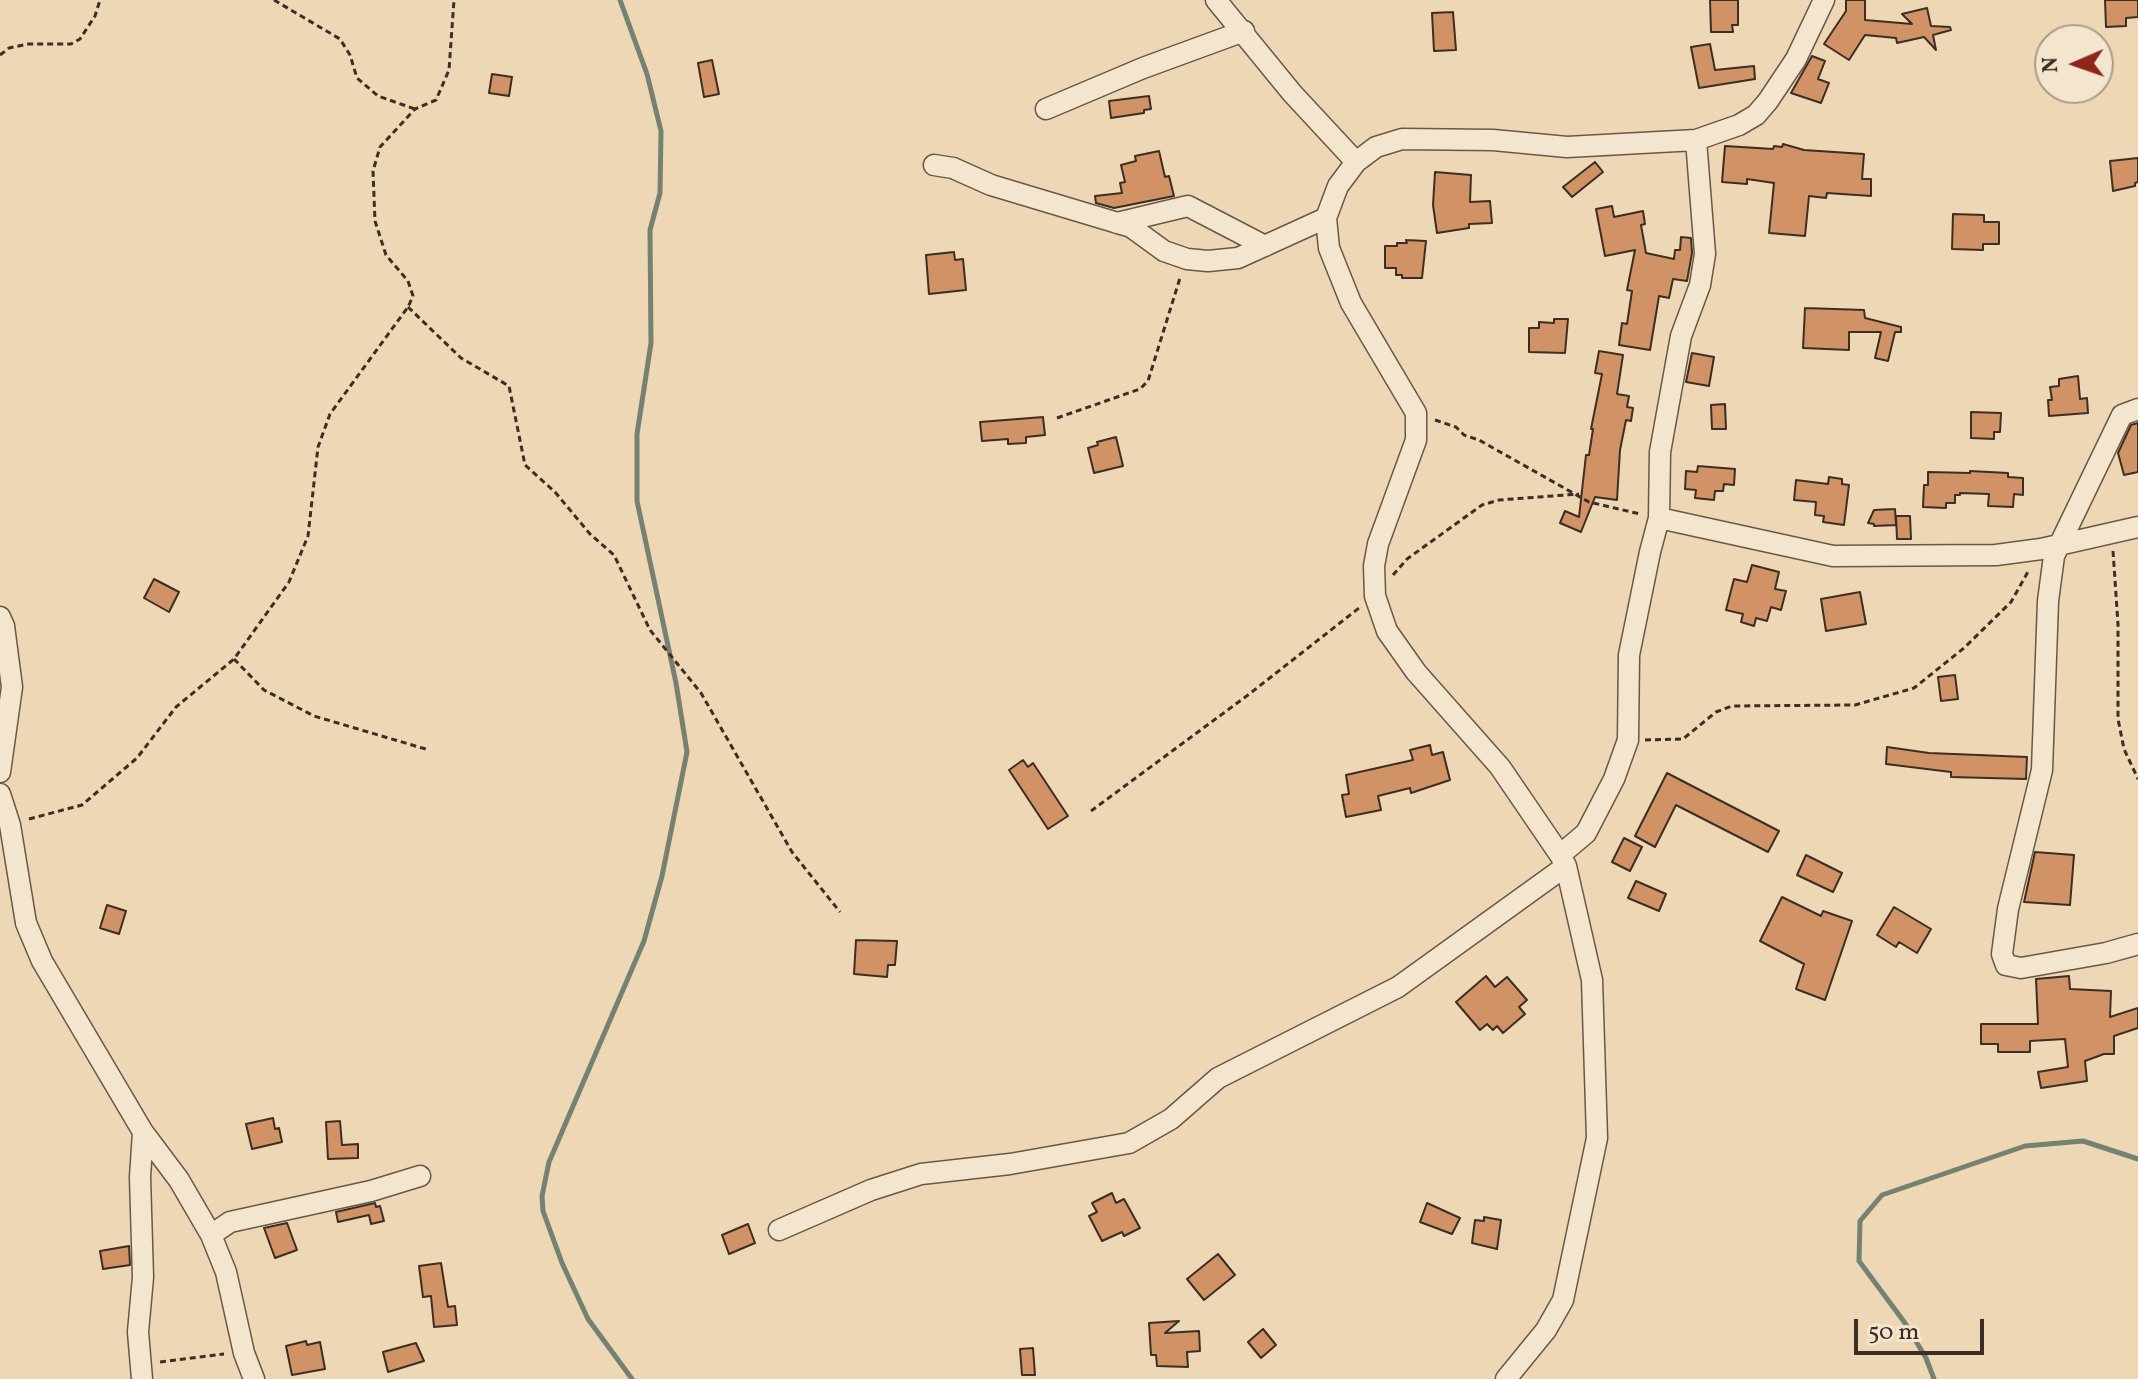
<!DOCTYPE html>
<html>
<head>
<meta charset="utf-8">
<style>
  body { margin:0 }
  #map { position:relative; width:2138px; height:1379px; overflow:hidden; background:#eed7b4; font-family:Vollkorn,serif }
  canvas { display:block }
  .north { position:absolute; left:2034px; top:24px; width:80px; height:80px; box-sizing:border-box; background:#f4e5ce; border:2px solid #aa9c8a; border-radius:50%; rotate:268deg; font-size:22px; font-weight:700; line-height:32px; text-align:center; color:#3b2e25 }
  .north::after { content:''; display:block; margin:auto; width:28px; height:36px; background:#8f2418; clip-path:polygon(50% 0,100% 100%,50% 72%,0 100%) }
  .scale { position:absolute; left:1854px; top:1319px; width:130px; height:36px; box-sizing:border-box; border:4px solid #3b2e25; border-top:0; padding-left:10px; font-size:24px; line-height:28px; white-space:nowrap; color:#3b2e25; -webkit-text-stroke:6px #f4e5ce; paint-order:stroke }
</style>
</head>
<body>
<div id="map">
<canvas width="2138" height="1379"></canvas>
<div class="north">N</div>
<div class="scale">50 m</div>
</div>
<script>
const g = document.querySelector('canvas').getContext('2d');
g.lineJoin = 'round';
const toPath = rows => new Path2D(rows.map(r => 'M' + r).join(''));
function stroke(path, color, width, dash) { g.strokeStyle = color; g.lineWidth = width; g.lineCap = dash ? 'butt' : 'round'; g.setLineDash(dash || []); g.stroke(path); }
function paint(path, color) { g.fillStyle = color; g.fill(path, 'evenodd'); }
stroke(toPath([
  [620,0,647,74,661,131,660,193,650,230,651,343,637,434,637,501,676,683,687,752,662,876,644,941,549,1162,542,1196,543,1211,562,1263,588,1319,632,1379],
  [1934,1379,1926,1358,1905,1323,1859,1261,1860,1221,1882,1195,2025,1146,2083,1141,2138,1159]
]), '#758273', 5);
const building = toPath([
  [1710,0,1738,0,1738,25,1732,25,1733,32,1711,32,1710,0],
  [1846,0,1865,0,1865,20,1912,24,1902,14,1927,8,1931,26,1950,27,1951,30,1933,35,1936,50,1924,37,1897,43,1896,38,1865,35,1849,60,1824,44,1846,11,1846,0],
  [2105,0,2138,0,2138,17,2126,18,2126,26,2106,27,2105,0],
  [1453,12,1456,50,1434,51,1432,13,1453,12],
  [1710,44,1715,70,1754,66,1755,79,1699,88,1691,47,1710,44],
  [1812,56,1825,61,1818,79,1829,83,1821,103,1791,93,1812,56],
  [712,60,719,94,704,97,698,63,712,60],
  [492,74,512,77,509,96,489,93,492,74],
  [1149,96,1151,109,1144,110,1144,113,1111,118,1109,101,1149,96],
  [1783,144,1804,150,1864,154,1862,179,1871,179,1871,196,1827,193,1826,198,1809,196,1805,236,1769,233,1774,183,1747,179,1747,184,1722,182,1725,146,1773,149,1774,146,1782,147,1783,144],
  [1159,151,1165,177,1169,176,1174,196,1114,208,1096,203,1095,196,1122,193,1120,183,1125,182,1121,165,1136,161,1135,156,1159,151],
  [2138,158,2138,182,2135,183,2135,186,2113,191,2110,161,2138,158],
  [1595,162,1603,172,1572,197,1563,187,1595,162],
  [1435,172,1471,175,1470,202,1490,201,1492,223,1469,224,1469,228,1437,233,1433,205,1435,172],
  [1612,206,1614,217,1643,211,1645,224,1641,225,1646,253,1674,259,1675,250,1680,250,1681,237,1691,238,1692,253,1687,281,1673,279,1669,298,1659,296,1650,350,1619,345,1622,323,1627,324,1632,291,1627,290,1635,250,1605,256,1596,209,1612,206],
  [1953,214,1984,215,1984,222,1999,222,1999,244,1983,244,1983,250,1952,249,1953,214],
  [1406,240,1426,241,1422,278,1402,278,1402,275,1396,275,1396,268,1385,268,1385,246,1397,246,1397,243,1407,243,1406,240],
  [954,252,955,260,963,259,966,290,929,294,926,255,954,252],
  [1805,308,1864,310,1865,318,1901,327,1901,332,1895,332,1888,361,1875,358,1881,332,1849,332,1849,350,1803,348,1805,308],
  [1554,319,1568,319,1565,353,1529,352,1529,328,1539,328,1539,322,1554,323,1554,319],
  [1599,351,1623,355,1617,394,1629,396,1627,407,1633,408,1631,421,1626,420,1620,450,1617,500,1595,497,1581,532,1560,523,1565,511,1579,517,1586,455,1589,455,1593,429,1591,429,1602,374,1595,373,1599,351],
  [1692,353,1714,357,1709,386,1686,382,1692,353],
  [2078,376,2080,399,2087,398,2088,413,2049,416,2048,400,2052,400,2050,387,2059,386,2059,379,2078,376],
  [1725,404,1726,429,1712,429,1711,405,1725,404],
  [1971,412,2001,413,2000,432,1994,432,1994,439,1971,438,1971,412],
  [1043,417,1045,435,1026,437,1026,443,1008,444,1008,439,982,441,980,422,1043,417],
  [2138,423,2138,472,2124,475,2118,453,2131,425,2138,423],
  [1116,437,1123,466,1094,473,1088,448,1098,445,1097,442,1116,437],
  [1698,466,1735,469,1734,485,1724,484,1723,491,1715,491,1714,500,1695,498,1696,490,1685,489,1686,471,1697,472,1698,466],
  [1970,471,2008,473,2008,477,2023,478,2023,495,2014,494,2013,507,1988,506,1989,494,1960,493,1960,495,1955,495,1955,503,1946,503,1946,508,1923,507,1924,485,1928,485,1928,472,1970,473,1970,471],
  [1829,477,1842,479,1842,484,1849,485,1844,525,1823,522,1824,516,1815,515,1816,502,1794,500,1796,480,1828,484,1829,477],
  [1895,509,1896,525,1874,526,1874,524,1868,523,1874,510,1895,509],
  [1896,516,1910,516,1911,539,1897,539,1896,516],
  [1752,565,1779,572,1775,589,1786,591,1781,610,1771,607,1767,621,1756,618,1754,626,1741,622,1743,614,1726,610,1734,579,1747,582,1752,565],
  [154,579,179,592,169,612,144,598,154,579],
  [1860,592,1866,624,1826,631,1821,599,1860,592],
  [1955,675,1958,699,1941,701,1938,677,1955,675],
  [1430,745,1432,755,1443,752,1450,780,1411,793,1410,788,1378,796,1381,810,1346,817,1342,795,1349,794,1346,775,1413,760,1410,750,1430,745],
  [1887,747,1929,753,2027,757,2026,779,1951,777,1951,772,1886,764,1887,747],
  [1023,760,1028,767,1033,763,1068,816,1048,829,1009,770,1023,760],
  [1667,773,1779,831,1768,852,1676,805,1655,847,1635,836,1667,773],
  [1624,838,1642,847,1630,871,1612,862,1624,838],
  [2035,852,2074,855,2070,905,2024,902,2035,852],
  [1806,855,1842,873,1833,892,1797,875,1806,855],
  [1636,881,1666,894,1659,911,1628,898,1636,881],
  [1782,897,1821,916,1823,911,1852,921,1825,1000,1796,989,1804,964,1760,941,1782,897],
  [107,905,126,911,119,934,100,928,107,905],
  [1894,907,1931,929,1917,953,1899,942,1896,947,1877,935,1894,907],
  [856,940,897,941,895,965,888,965,887,977,854,974,856,940],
  [1486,976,1495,987,1507,977,1527,1000,1519,1007,1525,1014,1503,1033,1497,1026,1493,1030,1487,1024,1480,1030,1456,1002,1486,976],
  [2069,976,2070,989,2111,991,2110,1017,2138,1008,2138,1028,2114,1036,2114,1054,2104,1054,2085,1061,2087,1081,2041,1088,2038,1072,2068,1067,2065,1039,2030,1041,2030,1052,1998,1052,1998,1044,1981,1044,1981,1024,2038,1024,2036,979,2069,976],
  [273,1118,275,1129,279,1128,282,1142,252,1149,246,1124,273,1118],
  [340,1121,342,1145,358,1144,358,1158,328,1159,326,1122,340,1121],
  [1112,1193,1116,1203,1124,1199,1140,1228,1124,1236,1122,1232,1102,1241,1089,1216,1097,1212,1092,1203,1112,1193],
  [375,1203,376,1207,380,1206,384,1221,371,1224,369,1215,338,1222,336,1212,375,1203],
  [1427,1203,1460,1218,1452,1234,1420,1222,1427,1203],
  [1484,1217,1501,1220,1497,1249,1472,1243,1475,1220,1484,1221,1484,1217],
  [287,1223,297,1250,275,1258,264,1228,287,1223],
  [748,1224,755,1243,729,1254,722,1235,748,1224],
  [129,1246,130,1265,103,1269,100,1251,129,1246],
  [1218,1254,1235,1275,1204,1300,1187,1279,1218,1254],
  [441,1263,448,1307,455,1306,457,1325,434,1327,431,1296,423,1297,419,1266,441,1263],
  [1179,1321,1165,1333,1199,1331,1200,1351,1187,1352,1188,1367,1157,1366,1156,1355,1151,1355,1149,1323,1179,1321],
  [1263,1329,1276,1345,1261,1358,1248,1342,1263,1329],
  [306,1341,307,1345,320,1342,325,1369,292,1375,286,1346,306,1341],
  [416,1343,424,1361,388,1372,383,1352,416,1343],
  [1033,1348,1035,1375,1022,1375,1020,1349,1033,1348]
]);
paint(building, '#d19266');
stroke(building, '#3b2e25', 2);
const street = toPath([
  [1216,0,1292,93,1356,162],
  [1046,109,1143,68,1244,31],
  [934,165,953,168,991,185,1131,227,1164,251,1187,259,1208,261,1238,258,1326,218],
  [1117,223,1188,206,1265,246],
  [2138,409,2122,415,2054,556,2048,601,2042,770,2008,909,2002,954,2006,965,2021,968,2106,953,2138,944],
  [1659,518,1833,556,1996,555,2041,549,2138,527],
  [0,617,4,626,12,687,0,772],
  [0,794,10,825,26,923,42,961,143,1132,179,1180,211,1235,226,1272,244,1353,254,1379],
  [1560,855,1586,833,1614,779,1628,740,1629,655,1650,552,1659,518,1660,452,1681,336,1700,285,1705,254,1696,140],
  [779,1230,871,1190,921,1174,1010,1164,1129,1143,1171,1119,1218,1078,1398,987,1566,866],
  [211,1235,230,1222,371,1191,420,1176],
  [142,1379,138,1332,143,1277,140,1177,143,1132],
  [1506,1379,1546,1330,1563,1300,1597,1138,1592,980,1566,866,1560,855,1500,767,1416,672,1387,631,1375,596,1374,566,1378,544,1416,440,1416,413,1351,303,1329,248,1326,218,1338,186,1356,162,1376,147,1402,139,1493,140,1567,147,1696,140,1739,125,1756,115,1768,101,1796,59,1824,0]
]);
stroke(street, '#685849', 23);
stroke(toPath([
  [274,0,340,39,350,55,357,78,378,96,415,109],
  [0,55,9,48,28,44,71,44,80,39,95,16,100,0],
  [408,307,461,358,509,386,525,465,555,492,590,534,614,555,650,630,701,693,792,852,840,912],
  [1057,418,1140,389,1148,381,1180,278],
  [1435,420,1456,427,1464,435,1479,440,1589,502,1640,514],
  [2113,551,2118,624,2118,719,2124,749,2138,779],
  [1393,575,1407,559,1482,505,1499,500,1579,494],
  [234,659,264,690,314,716,429,750],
  [1645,740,1683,739,1716,712,1732,706,1855,705,1914,688,1964,648,2011,602,2029,570],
  [1091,811,1248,695,1359,608],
  [29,819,82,805,137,758,176,707,234,659,289,582,308,536,318,447,330,414,408,307,413,296,408,281,386,255,375,221,373,171,380,147,415,109,436,100,449,70,454,0],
  [160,1362,224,1354]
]), '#3b2e25', 3, [6, 4]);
stroke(street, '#f4e5ce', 20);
</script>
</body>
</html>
